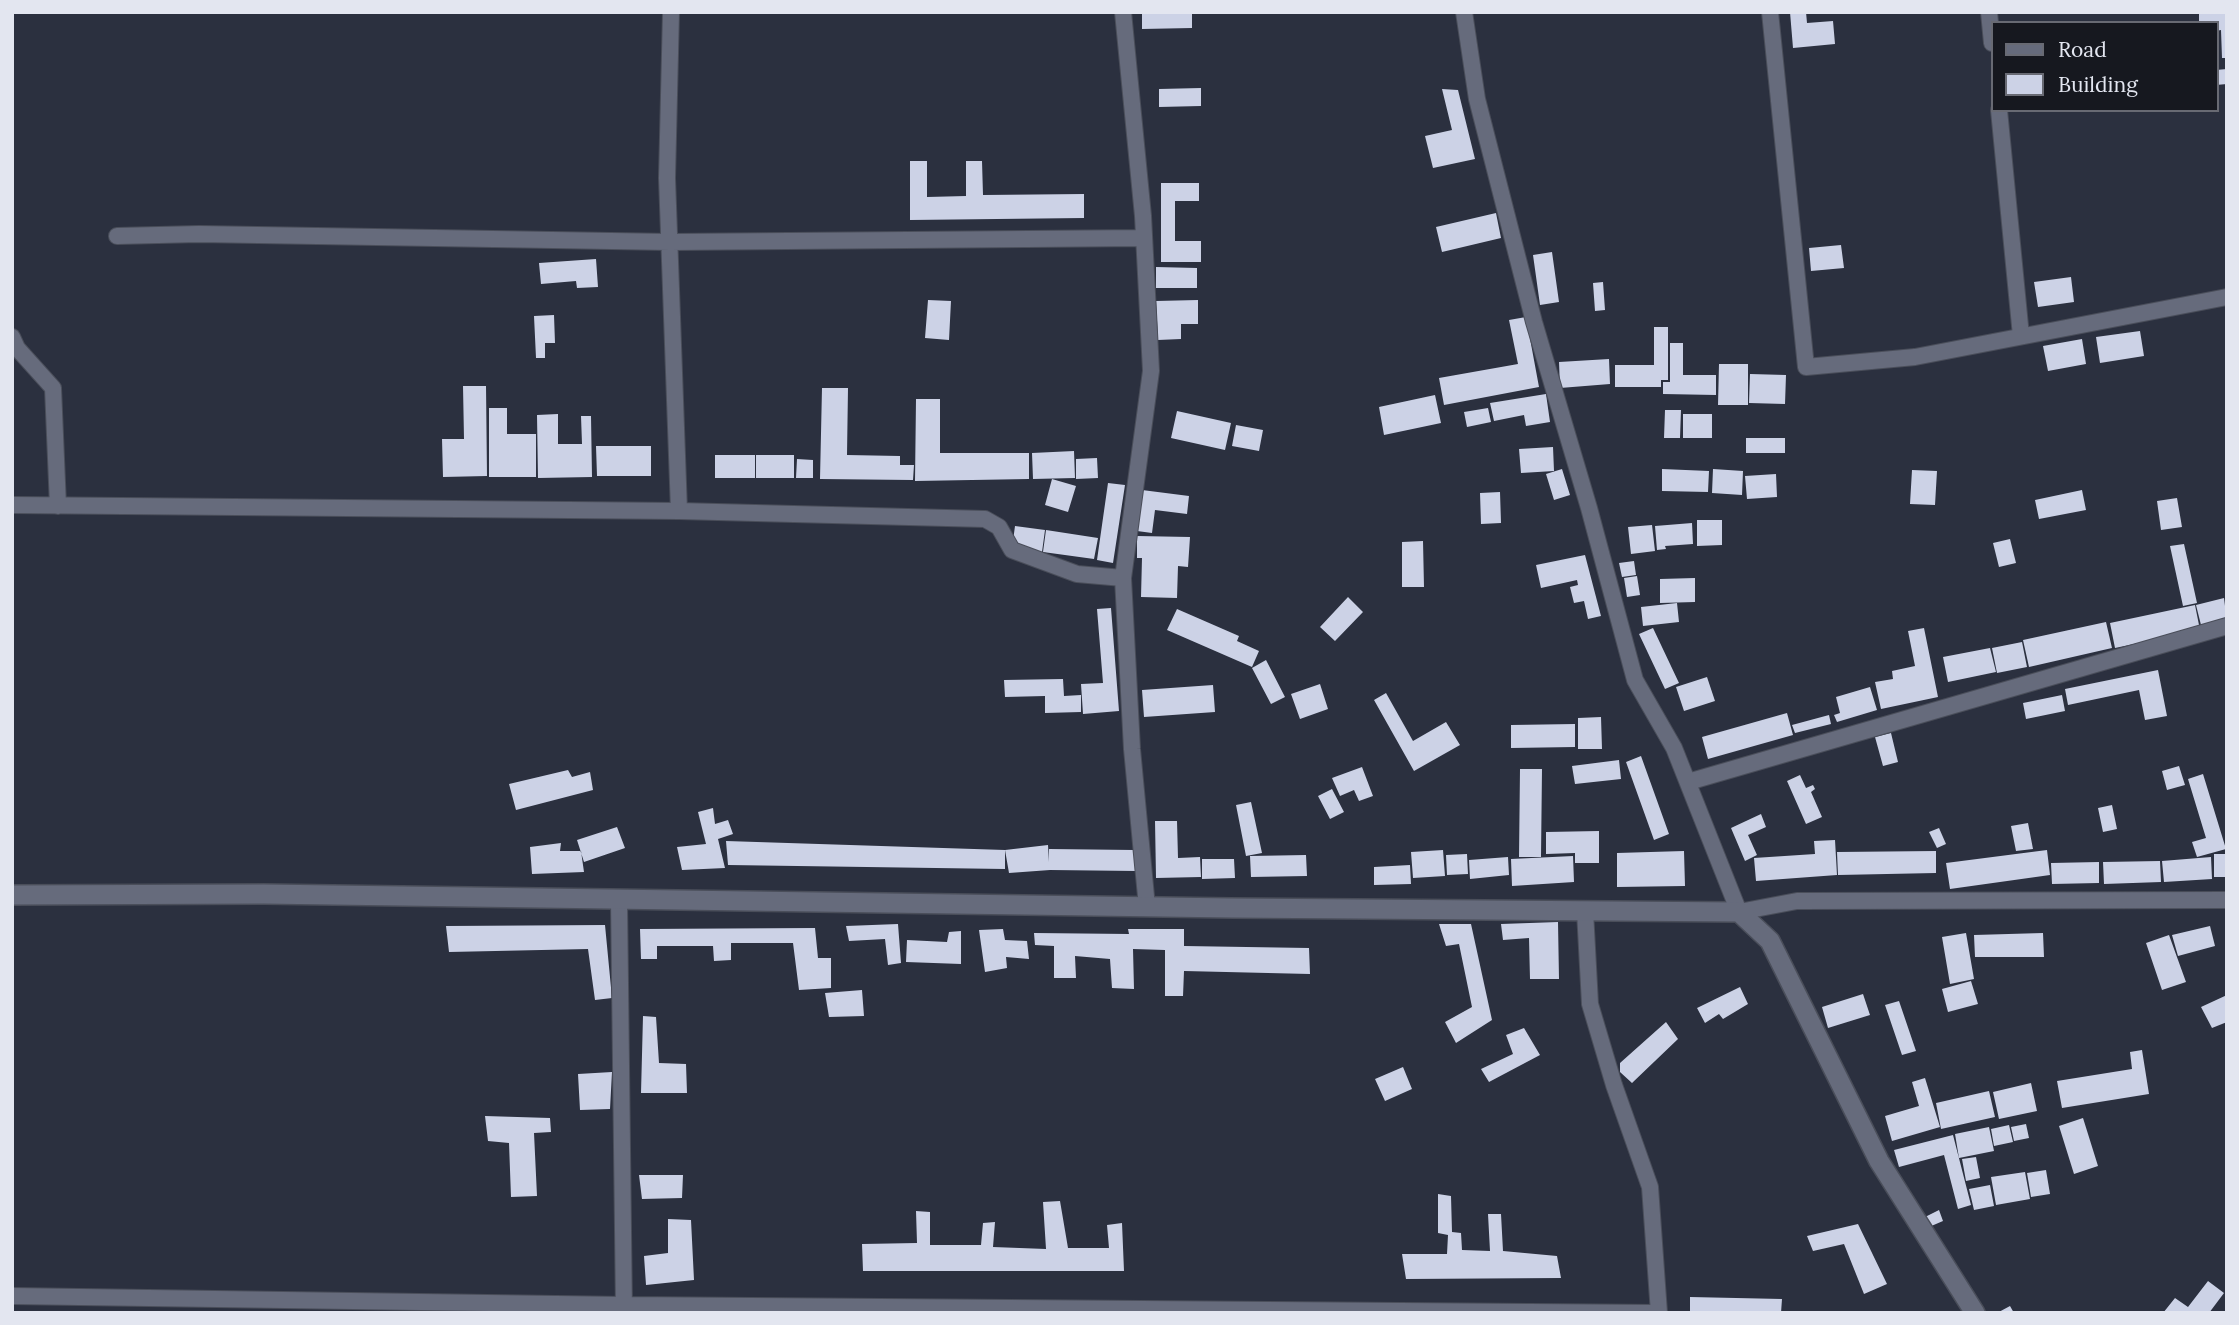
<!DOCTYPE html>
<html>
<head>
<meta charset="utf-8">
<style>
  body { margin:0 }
  #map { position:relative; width:2239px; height:1325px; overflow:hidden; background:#2b303f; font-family:Lora,serif }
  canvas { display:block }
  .frame { position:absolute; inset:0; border:14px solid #e3e6f0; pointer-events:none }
  .legend { position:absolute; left:1991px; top:21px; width:228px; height:91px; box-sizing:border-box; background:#16181f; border:2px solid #686a73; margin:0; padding:9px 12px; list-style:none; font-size:21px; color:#e3e6f0 }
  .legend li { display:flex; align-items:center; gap:14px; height:35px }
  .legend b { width:35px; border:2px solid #686a73 }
</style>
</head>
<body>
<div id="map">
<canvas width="2239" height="1325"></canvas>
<div class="frame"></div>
<ul class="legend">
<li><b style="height:9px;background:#666b7c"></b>Road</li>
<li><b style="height:19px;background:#ccd2e6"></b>Building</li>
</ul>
</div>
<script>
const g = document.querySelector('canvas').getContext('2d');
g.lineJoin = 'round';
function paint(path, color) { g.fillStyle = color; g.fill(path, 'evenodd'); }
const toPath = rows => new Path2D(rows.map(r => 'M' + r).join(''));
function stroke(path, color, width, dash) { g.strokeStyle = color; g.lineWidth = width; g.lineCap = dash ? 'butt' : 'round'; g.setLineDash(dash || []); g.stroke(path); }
paint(toPath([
  [1142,12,1192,12,1192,28,1142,29],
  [1790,12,1806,12,1807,23,1833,21,1835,44,1793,48],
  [2199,12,2227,12,2227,58,2222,58,2221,30,2216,31,2216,23,2199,23],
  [2227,69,2227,84,2216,85,2216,70],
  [1201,88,1201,106,1159,107,1159,89],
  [1442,89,1458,90,1475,159,1433,168,1425,136,1452,130],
  [910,161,927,161,927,197,966,196,966,161,982,161,983,195,1084,194,1084,218,910,220],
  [1161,183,1199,183,1199,201,1175,201,1175,241,1201,241,1201,262,1161,262],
  [1496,213,1501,238,1442,252,1436,227],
  [1841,245,1844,268,1811,271,1809,248],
  [1552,252,1559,302,1540,305,1533,255],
  [596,259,598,287,577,288,576,281,541,284,539,263],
  [1156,267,1197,268,1197,288,1156,288],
  [2071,277,2074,302,2038,307,2034,282],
  [1603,282,1605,310,1595,311,1593,283],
  [928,300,951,301,949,340,925,338],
  [1198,300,1198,324,1181,324,1181,339,1158,340,1156,301],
  [554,315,555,343,545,343,545,358,536,358,534,316],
  [1526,317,1539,387,1444,405,1439,378,1518,364,1509,320],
  [1654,327,1668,327,1668,380,1661,380,1661,387,1615,387,1615,365,1654,365],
  [2140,331,2144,356,2100,363,2096,337],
  [2082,339,2086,364,2048,371,2043,346],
  [1670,343,1683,343,1683,375,1716,375,1716,395,1663,394,1663,382,1670,382],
  [1609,359,1610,384,1560,388,1559,362],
  [1719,364,1748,364,1748,405,1718,405],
  [1750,374,1786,375,1785,404,1749,403],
  [463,386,486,386,487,476,443,477,442,439,464,439],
  [822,388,848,388,847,455,900,456,900,465,914,465,913,480,820,479],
  [1546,394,1550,422,1526,426,1524,415,1494,421,1490,403],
  [1435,395,1441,423,1384,435,1379,407],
  [916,399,940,399,940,453,1029,453,1029,479,915,481],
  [489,408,507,408,507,434,536,434,536,477,489,477],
  [1488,408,1491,422,1467,427,1464,412],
  [1665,410,1681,410,1680,438,1664,438],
  [1177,411,1231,423,1225,450,1171,438],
  [558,414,558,444,582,444,581,416,591,416,592,477,538,478,537,415],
  [1683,414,1712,414,1712,438,1683,438],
  [1236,425,1263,430,1259,451,1232,446],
  [1746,438,1785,438,1785,453,1746,453],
  [596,446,651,446,651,476,597,476],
  [1553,447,1554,471,1521,473,1519,449],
  [1074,451,1075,478,1033,479,1032,453],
  [715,455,755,455,755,478,715,478],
  [756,455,794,455,794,478,756,478],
  [1097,458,1098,478,1076,479,1076,459],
  [797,459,813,460,813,478,796,478],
  [1562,469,1570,495,1554,500,1546,474],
  [1662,469,1709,471,1708,492,1662,491],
  [1713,469,1743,471,1742,495,1712,493],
  [1912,470,1937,471,1935,505,1910,504],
  [1776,474,1777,497,1747,499,1745,476],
  [1052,479,1076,486,1068,512,1045,505],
  [1108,483,1125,485,1113,563,1097,560],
  [1142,490,1189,496,1187,514,1155,510,1152,533,1137,531],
  [2082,490,2086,510,2039,519,2035,500],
  [1500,492,1501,523,1481,524,1480,493],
  [2177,498,2182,527,2161,530,2157,501],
  [1697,520,1722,520,1722,545,1697,546],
  [1692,523,1693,544,1665,546,1666,549,1657,550,1655,526],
  [1652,525,1655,551,1631,554,1628,527],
  [1015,526,1045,530,1042,552,1012,548],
  [1046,530,1098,538,1094,559,1043,552],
  [1137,536,1190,537,1188,567,1178,566,1177,598,1141,597,1142,558,1137,558],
  [2010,539,2016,563,1999,567,1993,543],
  [1423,541,1424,587,1402,587,1402,542],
  [2184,544,2197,603,2183,606,2170,546],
  [1585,555,1601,616,1588,619,1584,601,1574,603,1570,587,1578,585,1577,580,1541,588,1536,565],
  [1634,561,1636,575,1622,577,1619,563],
  [1637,576,1640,595,1627,597,1624,578],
  [1695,578,1695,602,1660,603,1660,579],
  [1348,597,1363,612,1335,641,1320,627],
  [2224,598,2227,622,2202,629,2196,605],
  [1677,603,1679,622,1643,626,1641,607],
  [2195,605,2200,630,2115,648,2110,623],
  [1111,608,1119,711,1083,714,1081,684,1103,683,1097,609],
  [1177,609,1239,636,1237,641,1259,651,1252,667,1167,630],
  [2106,622,2112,648,2029,667,2023,640],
  [1653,628,1679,683,1665,689,1639,634],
  [1924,628,1938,697,1881,709,1875,682,1893,679,1892,671,1915,666,1908,631],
  [2022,642,2027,667,1997,673,1992,648],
  [1990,648,1996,672,1948,682,1943,657],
  [1266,660,1285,697,1271,704,1252,668],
  [2158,670,2167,716,2145,720,2139,690,2068,705,2065,689],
  [1707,677,1715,701,1684,711,1676,687],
  [1063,679,1064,696,1081,695,1081,712,1045,713,1045,696,1005,697,1004,680],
  [1320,684,1328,709,1300,719,1291,694],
  [1213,685,1215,712,1144,717,1142,690],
  [1870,687,1877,710,1837,722,1834,715,1840,713,1836,697],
  [1386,693,1413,741,1446,722,1460,745,1414,771,1374,700],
  [2062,695,2065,711,2026,719,2023,703],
  [1787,713,1793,735,1708,759,1702,737],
  [1829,715,1831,724,1795,733,1792,725],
  [1601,717,1602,749,1578,749,1578,718],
  [1575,724,1575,747,1511,748,1511,725],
  [1891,733,1898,762,1883,766,1875,737],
  [1641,756,1669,834,1654,840,1626,762],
  [1619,760,1621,779,1575,784,1572,766],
  [2179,766,2185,785,2167,790,2162,771],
  [1362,767,1373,796,1359,801,1354,790,1340,796,1332,778],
  [1520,769,1542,769,1541,857,1519,857],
  [568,770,572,777,590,772,593,790,516,810,509,784],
  [2203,774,2226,849,2197,857,2192,842,2206,838,2188,779],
  [1800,775,1806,788,1813,785,1815,789,1811,792,1822,817,1806,824,1787,781],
  [1332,789,1344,812,1330,819,1318,796],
  [1251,802,1262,853,1246,856,1236,805],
  [2112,805,2117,829,2103,832,2098,808],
  [713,808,715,824,728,820,733,834,718,839,725,868,682,870,677,847,706,844,698,812],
  [1761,814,1766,827,1748,835,1757,855,1745,861,1731,828],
  [1155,821,1177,821,1178,858,1200,857,1201,877,1156,878],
  [2028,823,2033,849,2016,851,2011,826],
  [617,827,625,848,584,862,577,840],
  [1939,828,1946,844,1937,848,1929,832],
  [1599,831,1599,863,1575,863,1575,853,1546,854,1546,832],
  [1835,840,1837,875,1756,881,1754,858,1815,854,1814,841],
  [726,841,1005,850,1005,869,728,865],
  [561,843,560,851,581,851,584,872,532,874,530,847],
  [1048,845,1049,862,1049,849,1134,850,1137,871,1050,870,1009,873,1005,850],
  [1443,850,1445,876,1413,878,1411,852],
  [2047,850,2050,875,1950,889,1946,863],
  [1684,851,1685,886,1617,887,1617,853],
  [1936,851,1936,873,1838,875,1837,852],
  [1467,854,1468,874,1447,875,1446,855],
  [2214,854,2227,854,2227,877,2214,877],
  [1306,855,1307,876,1251,877,1250,856],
  [1573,856,1574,882,1512,886,1511,859],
  [1508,857,1509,875,1470,879,1469,860],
  [2211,857,2212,879,2164,882,2162,861],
  [1202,859,1234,859,1235,878,1202,879],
  [2160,861,2161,882,2104,884,2103,862],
  [2099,862,2099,883,2052,884,2051,863],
  [1410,865,1411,884,1374,885,1374,867],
  [1558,922,1559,979,1530,979,1529,938,1503,940,1501,924],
  [898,924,901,963,888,965,885,939,849,941,846,926],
  [1439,924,1471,924,1492,1020,1456,1043,1445,1022,1472,1007,1459,944,1446,946],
  [605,925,612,998,595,1000,588,949,449,952,446,926],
  [2210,926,2215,946,2178,956,2172,935],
  [815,928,818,958,831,958,831,988,799,990,793,943,731,943,731,960,714,961,713,946,657,946,657,959,641,959,640,929],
  [1003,929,1005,940,1027,941,1029,959,1006,957,1007,968,985,972,979,930],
  [1128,929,1184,929,1184,946,1309,948,1310,974,1184,971,1183,996,1165,996,1165,950,1133,949,1134,989,1112,988,1110,959,1075,956,1076,978,1054,978,1054,946,1035,945,1034,933,1129,934],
  [961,931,961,964,906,962,907,940,947,942,949,932],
  [1966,933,1974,979,1950,984,1942,937],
  [2043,933,2044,957,1975,957,1974,935],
  [2169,935,2186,982,2162,990,2146,943],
  [1971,981,1978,1004,1948,1012,1942,989],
  [1740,987,1748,1004,1723,1019,1719,1014,1705,1023,1697,1008],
  [862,990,864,1016,829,1017,825,993],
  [1863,994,1870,1015,1828,1028,1822,1007],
  [2227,995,2227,1022,2212,1028,2201,1007],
  [1899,1001,1916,1051,1902,1055,1885,1005],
  [643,1016,656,1017,659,1063,686,1064,687,1093,641,1093],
  [1666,1022,1678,1039,1632,1083,1620,1072,1620,1063],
  [1524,1028,1540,1055,1489,1082,1481,1069,1513,1054,1506,1035],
  [2142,1050,2149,1094,2062,1108,2057,1081,2132,1069,2130,1052],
  [1403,1067,1412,1089,1385,1101,1375,1079],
  [612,1072,610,1109,580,1110,578,1074],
  [1925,1078,1940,1127,1892,1141,1885,1116,1919,1106,1912,1082],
  [2031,1083,2037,1111,1999,1119,1993,1092],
  [1989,1091,1995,1117,1941,1129,1936,1103],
  [485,1116,550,1118,551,1132,534,1133,537,1196,511,1197,509,1143,488,1141],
  [2083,1118,2098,1166,2074,1174,2059,1126],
  [2026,1124,2029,1138,2014,1141,2011,1127],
  [2009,1125,2013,1142,1994,1146,1991,1129],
  [1989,1127,1994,1151,1959,1158,1955,1134],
  [1953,1135,1971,1205,1958,1209,1944,1155,1899,1167,1894,1150],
  [1976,1157,1980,1178,1966,1181,1962,1159],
  [2046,1170,2050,1194,2031,1197,2027,1173],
  [2025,1172,2030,1199,1996,1205,1991,1177],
  [639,1175,683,1175,682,1198,642,1199],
  [1990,1185,1994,1206,1974,1210,1969,1189],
  [1438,1194,1451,1196,1452,1232,1461,1233,1462,1250,1490,1251,1488,1214,1501,1214,1503,1251,1557,1256,1561,1278,1406,1279,1402,1254,1447,1254,1448,1235,1438,1233],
  [1060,1201,1068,1248,1109,1248,1107,1225,1122,1223,1124,1271,863,1271,862,1244,917,1243,916,1211,930,1212,930,1245,981,1245,983,1223,995,1222,993,1247,1046,1249,1043,1202],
  [1939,1210,1943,1221,1929,1227,1925,1217],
  [668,1219,691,1220,694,1280,646,1285,644,1256,668,1253],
  [1858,1224,1887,1284,1864,1294,1844,1244,1813,1251,1807,1236],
  [2208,1281,2224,1293,2209,1313,2163,1313,2175,1298,2188,1307],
  [1690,1297,1782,1299,1781,1313,1690,1313],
  [2010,1306,2014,1313,1997,1313]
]), '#ccd2e6');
const minor = toPath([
  [671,12,667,178,679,511],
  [1123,12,1143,216,1151,371,1123,578,1132,749,1147,907],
  [1464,12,1477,99,1534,322,1589,508,1635,680,1674,748,1739,912,1797,901,2227,900],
  [1770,12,1806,367,1915,357,2227,297],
  [1989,12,1992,43],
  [1999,110,2021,336],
  [117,236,199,234,670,242,1144,238],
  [12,337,17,348,53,388,58,506],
  [12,505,679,511,985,519,999,527,1012,550,1077,574,1123,578],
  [1688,782,2227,626],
  [619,900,624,1313],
  [12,1296,624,1305,1659,1313,1650,1187,1614,1085,1590,1004,1585,911]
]);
const tertiary = toPath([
  [12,895,264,894,1232,908,1739,912,1770,941,1879,1161,1975,1313]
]);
stroke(minor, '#4a4e5a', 18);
stroke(tertiary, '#4a4e5a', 22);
stroke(minor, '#666b7c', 16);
stroke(tertiary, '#666b7c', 19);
</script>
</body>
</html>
